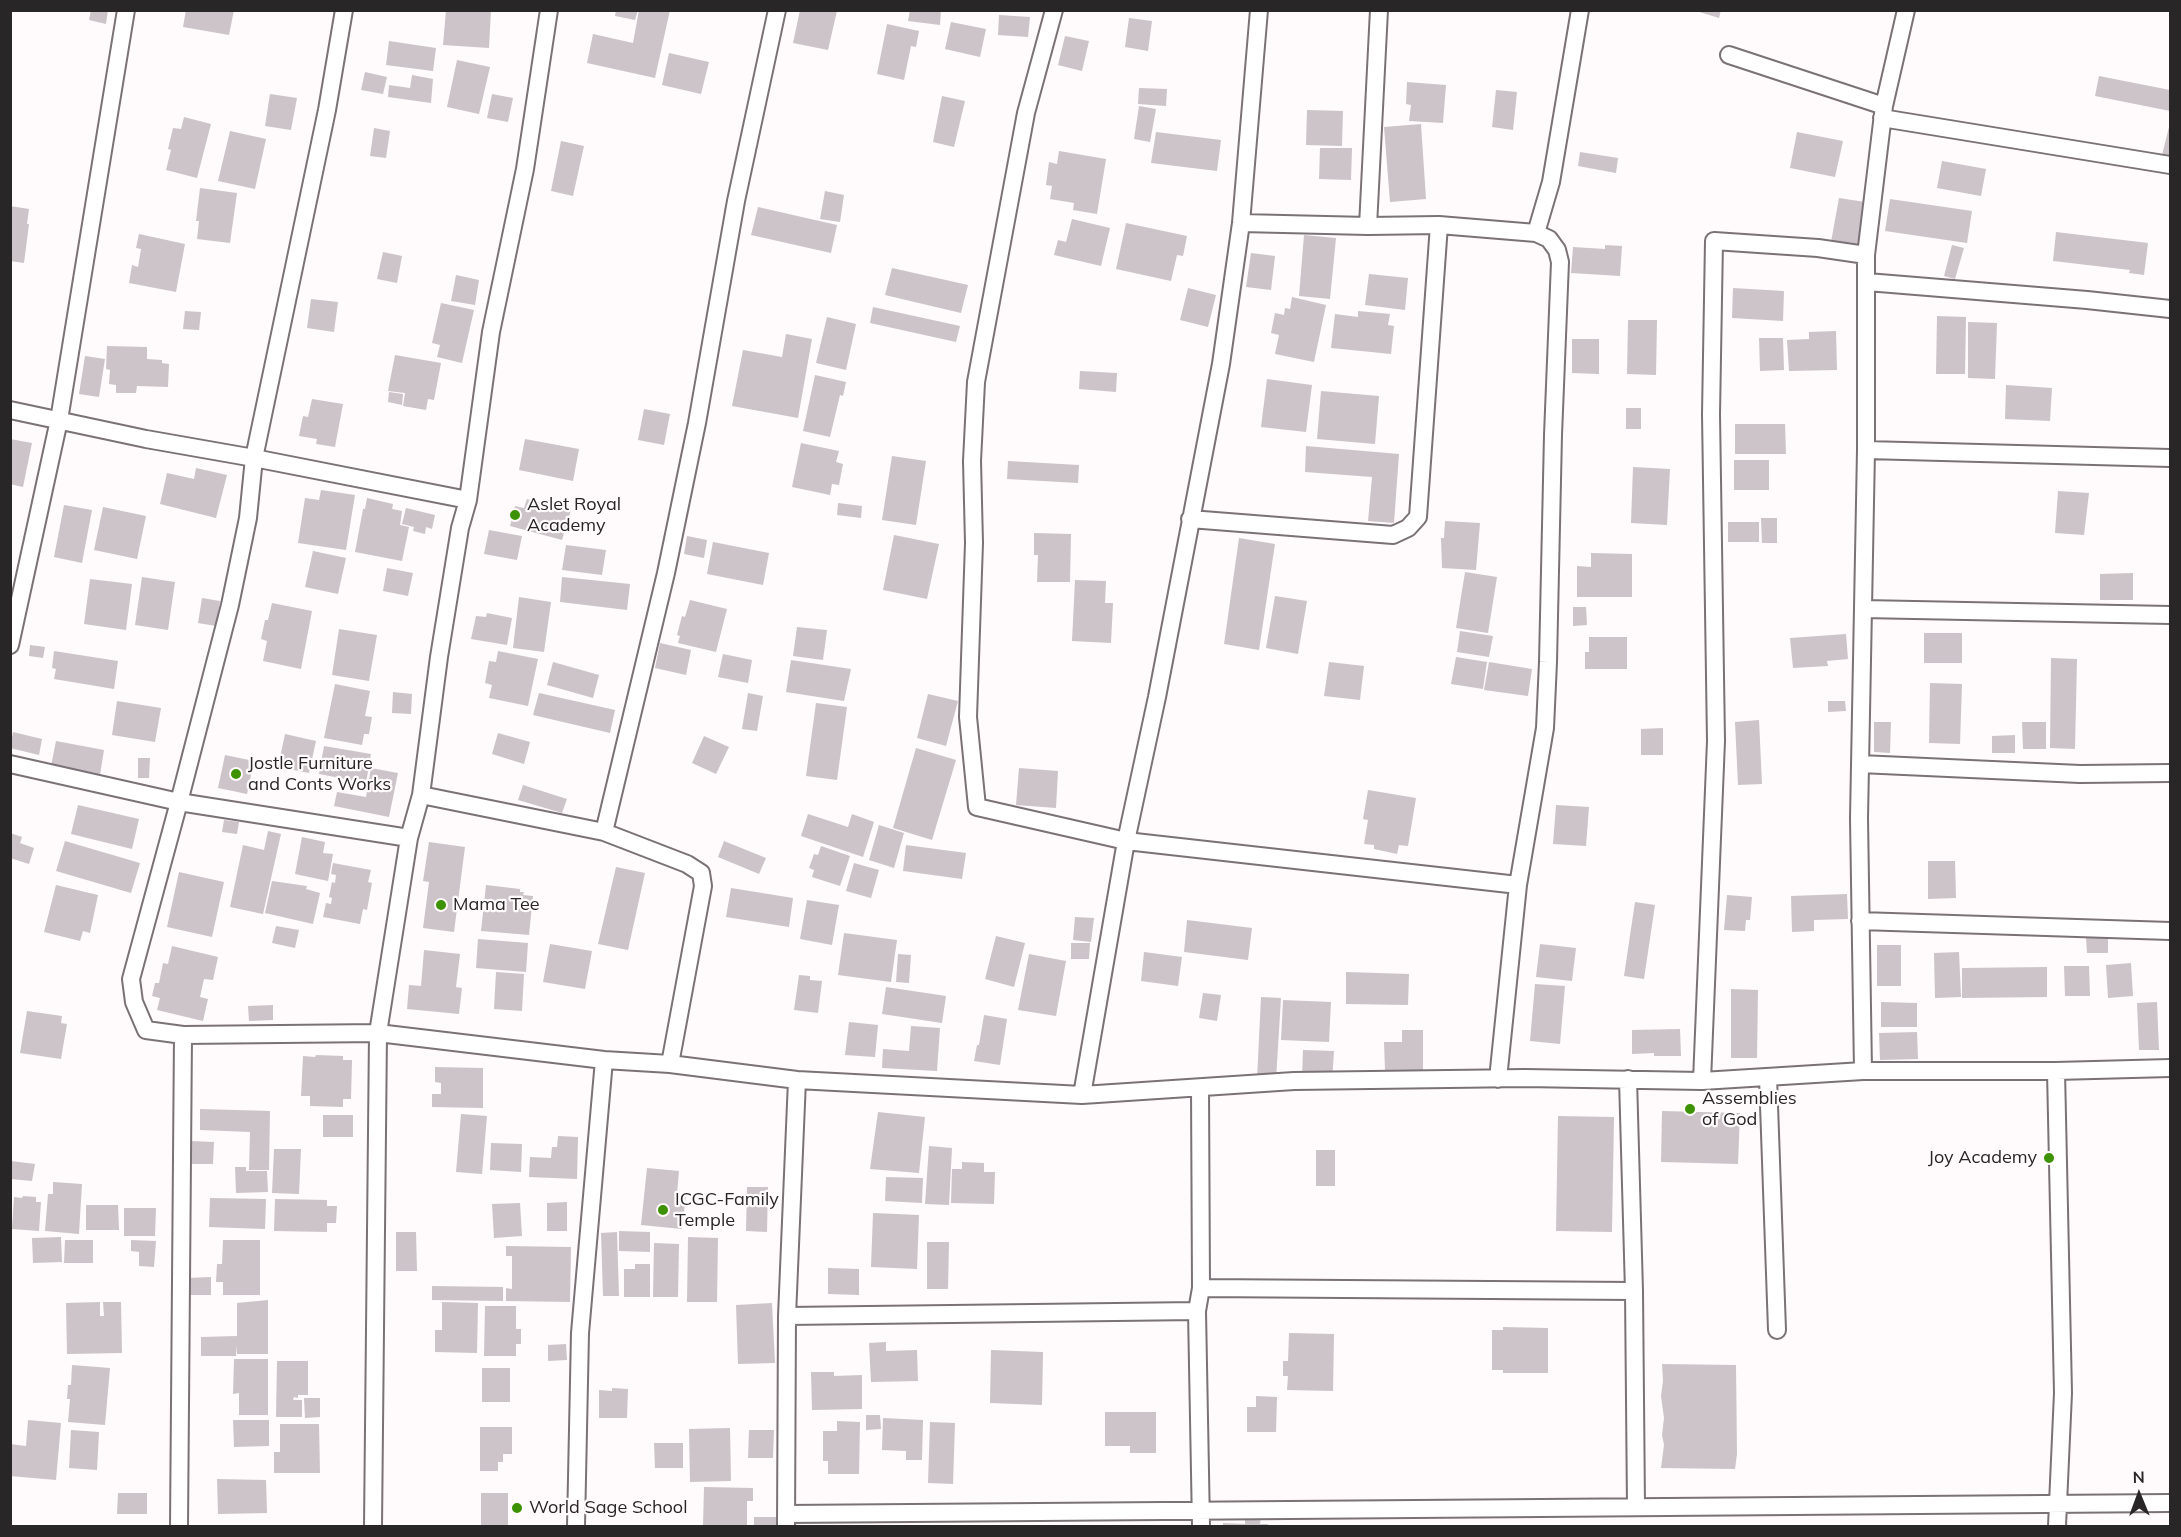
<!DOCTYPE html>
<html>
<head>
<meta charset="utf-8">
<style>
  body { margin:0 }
  #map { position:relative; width:2181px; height:1537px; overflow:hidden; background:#fffafc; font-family:Mulish,sans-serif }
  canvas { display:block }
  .frame { position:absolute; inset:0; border:12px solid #292627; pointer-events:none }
  .north { position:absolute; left:2109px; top:1465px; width:60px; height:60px; -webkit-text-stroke:4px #fffafc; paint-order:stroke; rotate:359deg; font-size:16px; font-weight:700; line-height:24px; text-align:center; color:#292627 }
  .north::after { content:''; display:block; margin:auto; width:21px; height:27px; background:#292627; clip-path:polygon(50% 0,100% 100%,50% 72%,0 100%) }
</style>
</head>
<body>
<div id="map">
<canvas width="2181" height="1537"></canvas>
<div class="frame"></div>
<div class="north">N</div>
</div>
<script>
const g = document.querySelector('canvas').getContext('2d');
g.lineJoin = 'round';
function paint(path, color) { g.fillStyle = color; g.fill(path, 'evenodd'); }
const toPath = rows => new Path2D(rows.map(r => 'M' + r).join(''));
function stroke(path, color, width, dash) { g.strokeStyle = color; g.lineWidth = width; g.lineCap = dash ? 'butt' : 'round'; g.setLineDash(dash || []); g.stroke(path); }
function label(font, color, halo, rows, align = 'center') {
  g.font = font + ' Mulish,sans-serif'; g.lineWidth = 4.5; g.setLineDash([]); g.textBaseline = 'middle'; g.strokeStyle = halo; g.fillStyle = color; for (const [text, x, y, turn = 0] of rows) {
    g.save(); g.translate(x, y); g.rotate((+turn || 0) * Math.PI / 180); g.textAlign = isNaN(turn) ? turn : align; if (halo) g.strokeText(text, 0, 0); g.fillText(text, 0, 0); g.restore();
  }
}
paint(toPath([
  [91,10,108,10,106,24,89,20],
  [186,10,234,10,229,35,183,27],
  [446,10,491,10,489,48,443,45],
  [616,10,638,10,635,20,615,16],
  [639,10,670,10,655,78,587,63,593,34,633,43],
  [800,10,837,11,828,50,793,43],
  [910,10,941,10,940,25,908,21],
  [1693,10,1721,10,1719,18],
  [999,15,1030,17,1028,37,998,35],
  [1129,18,1152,21,1148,51,1125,47],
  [951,22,986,29,980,57,945,49],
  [887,24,919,31,916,47,911,46,904,80,877,74],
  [1065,36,1089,41,1082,71,1058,65],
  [389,41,436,48,433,71,386,65],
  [669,53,709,62,701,94,662,85],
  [457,60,490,67,479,114,447,107],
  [365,72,387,77,383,94,361,90],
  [412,75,433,79,431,103,388,97,389,85,410,88],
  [2099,76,2170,90,2170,111,2095,96],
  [1407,82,1446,85,1443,123,1409,121,1411,105,1406,104],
  [1139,88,1167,89,1166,106,1138,104],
  [1496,90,1517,92,1513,130,1492,127],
  [270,94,297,98,291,130,265,126],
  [492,94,513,98,508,122,487,118],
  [942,96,965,101,954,147,933,142],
  [1139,106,1156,109,1150,142,1134,139],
  [1307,110,1343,111,1342,146,1306,145],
  [184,117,211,124,197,178,166,170,171,150,168,149,173,128,181,129],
  [2170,123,2170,157,2162,155],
  [1421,124,1426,199,1390,202,1384,127],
  [374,128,390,131,386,158,370,156],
  [230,131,266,139,255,189,218,181],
  [1156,132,1221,140,1217,171,1151,163],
  [1797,132,1843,141,1835,177,1790,168],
  [561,141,584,146,573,196,551,191],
  [1320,148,1352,148,1351,180,1319,179],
  [1059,151,1106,159,1097,214,1073,210,1074,203,1050,199,1052,186,1046,185,1049,162,1057,164],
  [1580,152,1618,158,1616,173,1578,166],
  [1942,161,1986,169,1981,196,1937,188],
  [200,188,237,193,230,243,197,239,199,221,196,221],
  [825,191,844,195,840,222,820,219],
  [1839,198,1865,202,1858,247,1831,242],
  [1890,199,1972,211,1967,243,1885,231],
  [10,206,29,209,27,224,29,224,24,263,10,261],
  [758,207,837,225,831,253,751,235],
  [1072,219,1110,228,1101,266,1054,255,1058,240,1066,242],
  [1126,223,1187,236,1183,256,1177,255,1171,281,1116,269],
  [2056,232,2148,243,2144,275,2129,273,2130,270,2053,261],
  [139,234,185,244,176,292,129,283,132,265,138,267,141,249,136,248],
  [1304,235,1336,238,1330,299,1299,296],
  [1605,245,1622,246,1620,276,1571,273,1573,247,1605,249],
  [1952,245,1964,248,1955,279,1944,276],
  [383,252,402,256,397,283,377,279],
  [1251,253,1275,256,1271,290,1246,287],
  [892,268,968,285,961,313,885,295],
  [1369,274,1408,278,1405,310,1365,305],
  [456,275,479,280,475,305,451,301],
  [1188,288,1216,295,1208,327,1180,320],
  [1733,288,1784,291,1783,321,1732,318],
  [1292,297,1326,305,1314,362,1275,354,1279,335,1271,333,1275,313,1284,315,1285,308,1290,309],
  [311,299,338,302,334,332,307,328],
  [441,303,474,310,462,363,437,357,440,345,432,343],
  [873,307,960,326,956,342,870,323],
  [185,311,201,312,199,330,183,329],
  [1358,311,1390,314,1388,325,1394,326,1391,354,1331,348,1335,314,1358,317],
  [1937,316,1966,317,1965,374,1936,374],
  [827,317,856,324,846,370,816,363],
  [1628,320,1657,320,1656,375,1627,374],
  [1968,322,1997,323,1995,379,1968,378],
  [1836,331,1837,370,1789,371,1787,340,1809,339,1809,332],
  [786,334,812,339,798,418,732,406,743,350,782,357],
  [1759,338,1783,338,1784,370,1760,371],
  [1572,339,1599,339,1599,374,1572,373],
  [107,346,147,347,147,359,162,360,162,363,169,364,168,387,137,386,136,393,116,393,116,385,109,384,110,370,106,369],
  [395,355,441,363,434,400,428,399,426,410,403,406,405,393,388,391],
  [85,356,105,359,99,397,79,394],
  [1080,371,1117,373,1116,392,1079,389],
  [815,375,846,382,843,396,840,395,830,437,803,431],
  [1267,379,1312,385,1306,432,1261,427],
  [2006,385,2052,388,2050,421,2005,419],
  [1321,391,1379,396,1375,444,1317,439],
  [389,392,403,394,402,405,388,402],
  [312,399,343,404,335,447,316,444,317,439,299,436,303,416,308,417],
  [1626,408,1641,408,1641,429,1626,429],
  [644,409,670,414,664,445,638,440],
  [1735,424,1785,424,1786,454,1735,454],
  [10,439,32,443,23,487,10,484],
  [525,439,579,449,573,481,519,470],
  [801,443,839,451,836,462,843,464,839,485,832,484,830,495,792,487],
  [1306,446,1399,454,1394,523,1368,521,1372,477,1305,472],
  [892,456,926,461,916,525,882,520],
  [1734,460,1769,460,1769,490,1734,490],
  [1008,461,1079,465,1078,483,1007,479],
  [1633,467,1670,469,1667,525,1631,523],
  [196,468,227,475,216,518,160,504,167,473,194,479],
  [321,490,355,495,346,550,298,543,305,498,319,500],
  [2058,491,2089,493,2084,535,2055,533],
  [367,498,393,504,392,509,402,511,400,525,409,527,402,561,355,552,363,509,365,509],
  [527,499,571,510,562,540,510,526,515,506,524,508],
  [838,503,862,506,861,518,837,515],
  [64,505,92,510,82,563,54,557],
  [103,507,146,516,137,559,94,550],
  [406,508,435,515,432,529,426,527,425,534,413,531,414,527,402,524],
  [1761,518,1777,518,1777,543,1762,543],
  [1445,521,1480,523,1476,570,1442,568,1441,538,1444,538],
  [1728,522,1759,522,1759,542,1728,542],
  [489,530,522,536,517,560,484,554],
  [1034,533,1071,534,1070,582,1037,582,1038,555,1034,555],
  [894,535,939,544,927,599,883,590],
  [687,536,707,540,704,558,684,554],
  [1239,538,1275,544,1259,650,1224,644],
  [713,542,769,553,763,585,707,574],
  [566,545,606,550,602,575,562,570],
  [313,551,346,558,338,594,305,587],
  [1591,553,1632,554,1632,597,1577,597,1577,566,1591,567],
  [387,568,413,573,408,596,383,591],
  [1465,572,1497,577,1488,633,1456,628],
  [2133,573,2133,600,2100,600,2100,574],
  [142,577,175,582,168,630,135,625],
  [562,577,630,584,627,610,560,602],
  [90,579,132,584,126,630,84,624],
  [1075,580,1106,581,1105,603,1113,603,1111,643,1072,641],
  [1275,596,1307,601,1298,654,1266,648],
  [519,597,551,602,544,652,513,648],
  [202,598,220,601,216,626,198,623],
  [690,600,727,609,716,652,678,643,680,636,677,635,682,616,685,617],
  [272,603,312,611,301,669,263,661,267,641,261,639,265,620,268,620],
  [1573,607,1586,607,1587,625,1573,626],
  [487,613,512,618,507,645,471,639,476,616,486,617],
  [797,627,827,630,823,660,793,656],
  [339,629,377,635,369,681,332,675],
  [1460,631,1493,636,1489,657,1457,652],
  [1924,633,1962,633,1962,663,1924,663],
  [1846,634,1848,659,1827,661,1828,666,1793,668,1790,638],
  [1589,637,1627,637,1627,669,1585,669,1585,652,1589,652],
  [660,643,691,650,686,675,655,668],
  [30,645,45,647,43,658,29,656],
  [54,651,118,661,114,689,54,679,56,669,52,668],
  [498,651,538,659,528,706,489,698,492,685,485,683,489,661,496,662],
  [723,654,752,660,748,683,718,677],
  [1456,657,1487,662,1483,689,1451,684],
  [2051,658,2077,659,2075,749,2050,748],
  [791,660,851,669,844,701,786,692],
  [553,662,599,675,593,698,547,685],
  [1329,662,1364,666,1360,700,1324,696],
  [1489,662,1532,669,1528,696,1484,690],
  [1930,683,1962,684,1960,744,1929,743],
  [335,684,370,691,365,716,372,717,369,734,364,734,362,745,324,738],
  [393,692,412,694,411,714,392,713],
  [539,693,615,710,610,733,533,715],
  [748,693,763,696,757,731,742,729],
  [928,694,958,701,946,746,917,738],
  [117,701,161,708,155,742,112,735],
  [1828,701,1845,701,1846,711,1828,712],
  [816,703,847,707,837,780,806,776],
  [1759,720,1762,784,1738,785,1735,722],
  [1874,722,1891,722,1890,753,1874,752],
  [2022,722,2046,722,2046,749,2023,749],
  [1663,728,1663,755,1641,755,1641,729],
  [13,732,42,739,39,755,10,748],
  [498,733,530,742,524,764,492,754],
  [285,734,316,741,309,773,278,767],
  [2015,735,2015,753,1992,753,1992,736],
  [704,736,729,747,716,774,692,763],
  [56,741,104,750,100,775,51,766],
  [324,746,371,754,366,783,319,774],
  [916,748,956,760,932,840,893,828],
  [225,755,254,761,247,794,218,788],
  [138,758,150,758,149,778,138,778],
  [371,768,398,773,389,817,334,806,337,792,366,797],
  [1019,768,1058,771,1056,808,1016,805],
  [523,785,567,799,562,813,518,800],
  [1368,790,1416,798,1408,846,1399,845,1397,854,1374,849,1374,845,1364,844,1368,820,1363,819],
  [78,805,139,819,132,849,71,834],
  [1556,805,1589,807,1586,846,1553,844],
  [808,814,848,827,852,814,874,822,863,857,801,836],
  [224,820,239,822,237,834,222,832],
  [879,825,904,833,894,868,869,860],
  [268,831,281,834,263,914,230,907,243,845,264,850],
  [10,833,22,837,20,843,34,848,29,864,10,858],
  [302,837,325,842,323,853,333,854,328,881,295,874],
  [65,841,140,863,131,893,56,871],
  [724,841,766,858,759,874,718,857],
  [429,842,465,847,454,932,423,928,429,882,423,881],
  [906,845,966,853,962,879,903,871],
  [821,846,850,856,840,886,812,877,814,870,809,868,814,854,818,855],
  [1928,861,1955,861,1956,898,1928,899],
  [333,863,371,870,368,882,372,883,367,910,363,909,360,924,323,917,326,903,331,904,332,898,329,897,332,882,335,883,336,875,331,874],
  [854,863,879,870,871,898,846,891],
  [616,867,645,873,628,950,598,944],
  [179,872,224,882,212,937,167,927],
  [272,881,307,886,306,889,320,893,313,924,265,913],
  [56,885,98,895,90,933,83,931,80,941,44,932],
  [486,885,520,889,520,892,524,892,523,895,533,896,529,935,481,931],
  [731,888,793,898,789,927,726,917],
  [1847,894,1848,919,1814,920,1814,931,1792,932,1791,896],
  [1727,895,1752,897,1750,920,1746,920,1745,931,1724,930],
  [807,900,839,905,832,945,800,939],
  [1635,902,1655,905,1644,979,1624,976],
  [1075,917,1094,918,1091,942,1073,940],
  [1187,920,1252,928,1248,960,1184,952],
  [276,926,299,930,295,948,272,943],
  [844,933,897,940,891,982,838,975],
  [996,936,1025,943,1014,987,985,979],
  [2108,937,2108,953,2087,953,2086,938],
  [478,939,528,943,526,972,476,968],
  [1071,943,1090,943,1089,959,1071,959],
  [550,944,592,951,585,989,543,982],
  [1540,944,1576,948,1572,981,1536,977],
  [1877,945,1901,945,1901,986,1877,986],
  [172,946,218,957,213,980,204,979,200,997,208,999,203,1021,157,1010,160,998,152,996,155,983,159,983,163,963,168,964],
  [424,950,460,954,456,987,462,988,459,1014,407,1009,409,985,421,986],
  [1144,952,1182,957,1178,986,1141,981],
  [1959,952,1961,997,1935,998,1934,953],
  [898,954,911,955,909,983,896,982],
  [1029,954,1066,961,1056,1016,1018,1010],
  [2131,963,2133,996,2108,998,2106,965],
  [2064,966,2089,966,2090,996,2065,996],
  [2047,967,2047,997,1962,998,1962,968],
  [496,972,524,974,522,1011,494,1009],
  [1346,972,1409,974,1408,1005,1346,1004],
  [799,975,810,976,810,980,822,981,818,1013,794,1010],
  [1535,984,1565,986,1560,1044,1530,1041],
  [886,987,946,996,942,1023,882,1014],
  [1731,989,1758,990,1757,1058,1731,1058],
  [1203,993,1221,995,1217,1021,1199,1018],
  [1261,997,1281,998,1276,1080,1257,1079],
  [1283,1000,1331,1002,1329,1042,1281,1040],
  [1881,1002,1917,1003,1917,1027,1881,1027],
  [2157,1002,2159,1050,2139,1050,2137,1003],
  [273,1005,273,1020,249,1021,248,1006],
  [27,1011,62,1016,61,1023,67,1024,61,1059,20,1053],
  [984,1015,1007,1019,1000,1065,974,1061,977,1045,979,1045],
  [849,1022,878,1025,875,1057,845,1055],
  [911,1026,940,1028,937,1071,882,1068,883,1049,909,1051],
  [1680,1029,1681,1056,1654,1056,1654,1053,1632,1054,1632,1030],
  [1402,1030,1423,1030,1423,1071,1385,1071,1384,1042,1402,1042],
  [1917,1032,1918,1059,1880,1060,1879,1033],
  [1303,1050,1334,1051,1332,1081,1302,1079],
  [316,1055,343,1056,343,1060,352,1060,351,1099,343,1099,343,1107,310,1106,310,1096,301,1096,303,1056,315,1057],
  [435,1067,483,1068,483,1108,432,1107,432,1094,441,1094,441,1083,435,1082],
  [200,1109,270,1111,269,1170,249,1170,250,1132,200,1130],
  [1662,1111,1740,1113,1738,1164,1661,1162],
  [878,1112,925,1117,919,1173,870,1169],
  [461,1114,487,1116,482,1174,456,1172],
  [323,1115,353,1115,353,1137,323,1137],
  [1558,1116,1614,1117,1612,1232,1556,1231],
  [558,1136,578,1137,577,1179,529,1177,530,1157,551,1158,552,1147,557,1147],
  [190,1141,214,1142,213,1164,190,1164],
  [491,1143,522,1144,521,1172,490,1170],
  [929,1146,952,1148,949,1205,925,1204],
  [274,1149,301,1149,299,1194,272,1193],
  [1316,1150,1335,1150,1335,1186,1316,1186],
  [11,1161,35,1164,32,1181,10,1179],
  [962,1162,984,1163,984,1172,995,1172,994,1204,951,1203,952,1169,962,1169],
  [235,1167,246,1167,246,1171,267,1171,268,1192,236,1193],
  [647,1168,679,1171,677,1194,686,1195,682,1229,641,1225],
  [886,1177,923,1178,922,1203,885,1201],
  [53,1182,82,1184,79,1234,45,1231,48,1194,53,1194],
  [747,1187,768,1187,767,1232,746,1231],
  [23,1196,36,1197,36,1202,41,1202,39,1231,12,1229,14,1197,22,1198],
  [210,1198,266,1199,265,1229,209,1227],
  [275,1199,327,1200,327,1206,337,1206,336,1223,327,1223,327,1232,274,1231],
  [567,1202,567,1231,547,1231,547,1203],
  [520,1203,522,1236,494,1238,492,1204],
  [86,1205,118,1205,119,1230,86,1230],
  [124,1208,156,1208,155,1236,124,1236],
  [873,1213,919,1215,917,1269,871,1267],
  [619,1231,650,1232,650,1252,619,1251],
  [396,1232,416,1232,417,1271,396,1271],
  [617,1232,619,1296,603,1296,601,1233],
  [61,1237,62,1262,33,1263,32,1238],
  [688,1237,718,1238,717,1302,687,1302],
  [65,1240,93,1240,93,1263,64,1263],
  [131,1240,156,1241,154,1267,139,1266,139,1252,131,1251],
  [223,1240,260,1240,260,1295,223,1295,223,1282,216,1282,217,1264,222,1264],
  [927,1242,949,1242,948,1289,927,1289],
  [654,1243,679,1244,678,1297,653,1297],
  [506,1246,571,1247,570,1302,506,1301,506,1288,512,1289,512,1256,506,1256],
  [635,1264,650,1264,650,1297,624,1297,624,1269,635,1269],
  [828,1268,859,1269,859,1295,828,1294],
  [211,1277,211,1295,187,1295,186,1278],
  [432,1286,503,1287,503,1301,432,1300],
  [268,1300,268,1354,237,1354,236,1346,236,1356,201,1356,201,1337,237,1336,237,1303],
  [100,1302,100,1316,104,1316,103,1302,121,1302,122,1353,67,1354,66,1303],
  [442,1302,478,1303,477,1353,435,1352,435,1330,442,1330],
  [772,1303,775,1363,738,1364,736,1305],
  [485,1306,516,1306,516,1329,521,1329,521,1344,516,1344,516,1356,484,1356],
  [1503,1327,1548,1328,1548,1373,1503,1373,1503,1370,1492,1370,1492,1330,1503,1330],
  [1289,1333,1334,1334,1333,1391,1287,1390,1288,1376,1283,1376,1283,1361,1288,1361],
  [886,1342,886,1351,917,1350,918,1381,871,1382,869,1343],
  [566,1344,567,1360,548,1361,548,1345],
  [991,1350,1043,1352,1042,1405,990,1403],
  [234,1359,268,1359,268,1415,239,1415,239,1393,233,1394],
  [277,1361,308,1361,308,1395,298,1395,298,1398,294,1397,293,1400,302,1400,302,1417,276,1417],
  [1662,1364,1736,1365,1737,1454,1735,1469,1661,1468,1664,1445,1662,1435,1664,1418,1661,1396,1663,1381],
  [72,1365,110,1368,105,1425,68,1422,70,1399,67,1399,68,1385,71,1385],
  [482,1368,510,1368,510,1402,482,1402],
  [811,1372,834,1372,834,1376,862,1375,862,1409,812,1410],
  [612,1388,628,1389,627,1418,599,1418,599,1390,612,1391],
  [1256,1396,1277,1397,1276,1432,1247,1432,1247,1407,1256,1407],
  [304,1398,320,1398,320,1417,305,1418],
  [1105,1412,1156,1412,1156,1453,1130,1453,1130,1446,1105,1446],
  [866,1415,880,1415,881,1429,866,1430],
  [883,1418,923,1420,922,1460,906,1460,906,1451,882,1450],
  [28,1420,61,1423,56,1480,10,1476,10,1444,26,1446],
  [233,1420,269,1420,269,1446,234,1447],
  [837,1421,860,1422,859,1474,828,1474,828,1461,823,1461,823,1431,837,1431],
  [930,1422,955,1423,953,1484,928,1483],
  [280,1424,319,1424,320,1473,274,1473,274,1452,280,1452],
  [480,1427,512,1427,512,1454,503,1454,503,1462,498,1462,498,1471,480,1471],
  [730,1428,731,1481,690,1482,689,1429],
  [71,1430,99,1432,97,1470,69,1468],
  [749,1430,774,1430,773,1458,748,1458],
  [654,1443,683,1443,683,1468,655,1468],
  [217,1479,266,1480,267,1513,218,1514],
  [704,1487,753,1488,753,1501,747,1501,747,1526,703,1526],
  [118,1493,147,1493,147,1514,117,1514],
  [481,1493,508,1493,508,1526,481,1526],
  [754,1517,778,1517,778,1526,754,1526],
  [1245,1517,1261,1517,1260,1524,1268,1524,1268,1526,1223,1526,1223,1523,1245,1524]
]), '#ccc4c8');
const minor = toPath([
  [344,10,327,110,254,458,248,518,230,605,179,802,409,838],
  [1054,10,1026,113,976,382,972,461,974,543,968,717,977,807,1126,841,1518,885],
  [1729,55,1884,106],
  [1882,118,2170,165],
  [1241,223,1368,226,1439,225,1536,233,1549,239,1557,250,1560,262,1553,435,1548,662,1545,728,1518,885,1498,1079],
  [1368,226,1379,10],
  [1536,233,1551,182,1580,10],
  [1867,282,2087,300,2170,309],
  [10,410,146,439,254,458,468,500],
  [1866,450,2170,458],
  [1190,519,1393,535,1408,528,1418,517,1439,225],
  [1863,609,2170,615],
  [10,645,59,420,126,10],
  [10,764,179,802,131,979,134,1002,146,1030,183,1035,179,1526],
  [1860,764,2080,774,2170,773],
  [421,795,604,832,687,864,701,873,703,886,670,1064],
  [604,832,666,573,697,423,736,201,777,10],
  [1860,921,2170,931],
  [183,1035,378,1033,604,1060,670,1064,797,1080,1082,1095,1294,1081,1525,1078,1702,1081,1863,1071,2056,1071,2170,1068],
  [1863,1071,1859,818,1866,450,1866,255,1884,106,1906,10],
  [2056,1071,2063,1393,2057,1526],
  [1768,1077,1777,1330],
  [1628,1079,1634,1291,1636,1507],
  [1702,1081,1716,741,1711,414,1714,241,1818,248,1866,255],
  [1200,1088,1201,1288,1197,1311,1201,1526],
  [1082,1095,1126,841,1157,697,1221,364,1241,223,1259,10],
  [1201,1288,1634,1291],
  [787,1316,1197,1311],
  [786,1514,2170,1503],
  [373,1526,378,1033,409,838,421,795,439,657,460,528,468,500,491,332,525,169,549,10],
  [576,1526,580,1333,604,1060],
  [786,1526,787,1316,797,1080]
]);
stroke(minor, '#7a7276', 20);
stroke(minor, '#fff', 16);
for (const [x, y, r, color] of [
  [515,515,6,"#3c9200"],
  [236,774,6,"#3c9200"],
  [441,905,6,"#3c9200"],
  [1690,1109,6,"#3c9200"],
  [2049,1158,6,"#3c9200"],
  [663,1210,6,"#3c9200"],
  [517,1508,6,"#3c9200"]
]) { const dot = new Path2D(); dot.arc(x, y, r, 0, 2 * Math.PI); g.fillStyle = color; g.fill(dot); stroke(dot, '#fffafc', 2); }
label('18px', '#292627', '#fffafc', [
  ["Aslet Royal",527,505],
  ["Academy",527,526],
  ["Jostle Furniture",248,764],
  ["and Conts Works",248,785],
  ["Mama Tee",453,905],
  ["Assemblies",1702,1099],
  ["of God",1702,1120],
  ["Joy Academy",2037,1158,"right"],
  ["ICGC-Family",675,1200],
  ["Temple",675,1221],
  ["World Sage School",529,1508]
], 'left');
</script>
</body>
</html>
